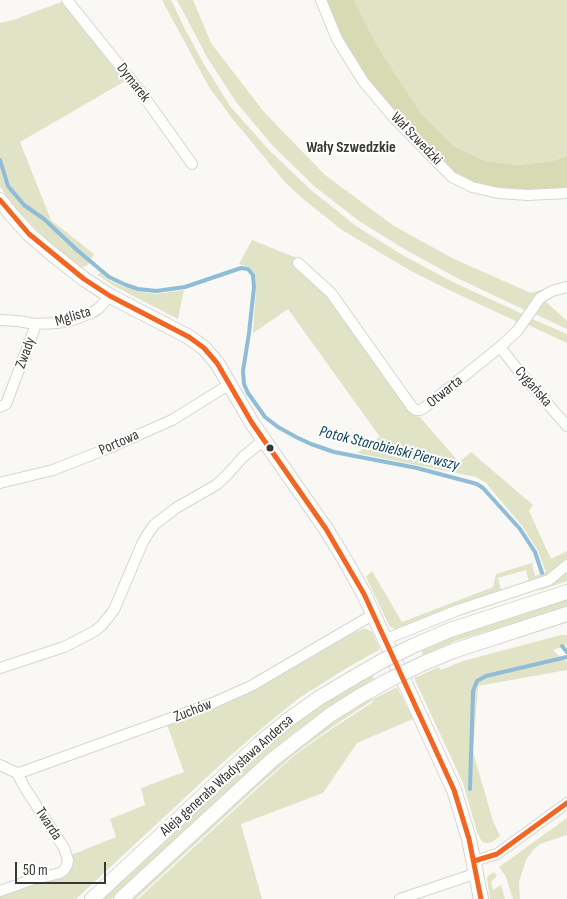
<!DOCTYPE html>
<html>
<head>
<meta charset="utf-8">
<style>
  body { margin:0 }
  #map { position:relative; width:567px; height:899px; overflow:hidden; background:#f9f8f4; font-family:"Sofia Sans Condensed",sans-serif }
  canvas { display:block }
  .scale { position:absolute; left:15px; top:862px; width:91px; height:22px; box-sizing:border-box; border:2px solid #373734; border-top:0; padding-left:6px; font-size:15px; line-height:18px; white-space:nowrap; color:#373734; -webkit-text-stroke:4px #fff; paint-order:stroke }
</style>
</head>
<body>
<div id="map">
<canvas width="567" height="899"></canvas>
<div class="scale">50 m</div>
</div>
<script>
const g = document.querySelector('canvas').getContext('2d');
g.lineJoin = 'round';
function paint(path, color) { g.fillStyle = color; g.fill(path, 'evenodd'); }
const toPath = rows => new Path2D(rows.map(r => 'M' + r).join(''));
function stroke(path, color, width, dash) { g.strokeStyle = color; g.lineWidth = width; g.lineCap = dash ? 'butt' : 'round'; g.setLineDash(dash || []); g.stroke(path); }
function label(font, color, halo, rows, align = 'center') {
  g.font = font + ' "Sofia Sans Condensed",sans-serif'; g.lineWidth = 4; g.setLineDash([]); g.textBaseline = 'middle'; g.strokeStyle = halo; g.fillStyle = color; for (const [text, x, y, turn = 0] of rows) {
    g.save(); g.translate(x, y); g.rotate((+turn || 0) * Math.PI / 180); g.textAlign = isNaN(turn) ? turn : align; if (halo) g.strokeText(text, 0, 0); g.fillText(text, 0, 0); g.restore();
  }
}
paint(toPath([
  [162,0,171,0,185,29,202,61,230,106,269,150,311,190,356,226,404,256,455,283,525,315,520,323,449,290,411,271,342,230,303,199,284,181,231,117,209,87],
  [177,0,193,0,211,43,264,112,325,175,394,226,454,259,531,293,544,289,542,294,527,311,457,278,406,250,359,221,314,186,272,145,236,102,207,57],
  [354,0,567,0,567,156,552,161,519,165,486,161,455,147,421,113,385,58,371,34],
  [64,1,127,80,20,142,51,220,94,254,87,266,81,267,54,246,34,227,19,212,0,187,0,23,13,20],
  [252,240,297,258,329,295,415,416,420,417,459,462,471,452,533,505,529,511,551,559,567,551,567,558,554,571,547,575,529,583,526,570,498,578,501,590,448,608,398,630,390,627,366,577,372,571,402,622,493,587,496,574,532,563,535,576,546,572,538,551,523,527,486,483,476,477,357,453,380,437,288,309,253,333,256,287,255,274,249,267,239,264],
  [100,272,107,279,124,287,137,291,155,294,184,290,178,319,112,285,98,275],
  [544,300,567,321,567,329,533,313],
  [530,318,567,334,567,343,526,324],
  [567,571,567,581,541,590,540,589,551,583],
  [567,599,567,608,455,641,423,655,421,650,453,636],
  [363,629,367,629,372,632,379,647,379,650,350,666,299,698,261,729,221,764,76,899,0,899,0,893,62,877,67,874,71,868,72,862,71,855,116,837,110,819,145,805,141,788,184,772,167,725,215,708,253,690,355,630,356,632],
  [561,635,567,635,567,645,553,650,560,657,567,661,567,670,478,686,473,752,493,821,500,836,492,842,487,843,482,842,477,832,463,783,414,678,439,667,441,670,463,661],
  [372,675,374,679,327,709,296,731,267,754,111,899,102,899,262,750,292,726,323,704,352,686],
  [397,687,413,719,357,743,323,793,241,824,262,899,138,899,259,787,296,754,333,728,373,702,373,700,332,727,296,753,258,786,136,899,132,899,256,784,294,751,330,724,371,698,373,699],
  [567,818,567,835,540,844,533,850,526,860,519,882,520,899,513,899,506,877,499,867],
  [494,872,497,876,491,882,493,890,501,885,505,899,490,899,487,879,488,876]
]), '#e1e3c7');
paint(toPath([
  [324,0,354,0,371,34,385,58,421,113,455,147,486,161,519,165,552,161,567,156,567,190,517,193,477,185,452,172,412,133,350,59]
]), '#d8dab4');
stroke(toPath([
  [0,160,8,186,24,205,44,219,77,250,109,277,126,285,138,289,156,291,185,287,241,268,248,269,253,275,254,287,249,333,243,371,244,384,248,393,265,417,278,427,296,437,311,444,334,452,417,468,477,484,483,488,520,529,535,552,542,573],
  [562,646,567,652],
  [470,789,473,691,477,681,486,676,567,657]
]), '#8fbcd6', 4);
const street = toPath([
  [67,0,140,91,192,164],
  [321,0,337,39,363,81,395,119,452,177,472,187,498,193,528,195,567,193],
  [298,263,331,293,412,407,416,410,420,410,424,408,500,347,518,330,540,298,552,291,567,287],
  [0,320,18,321,35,324,57,323,70,321,91,313,98,309,110,296],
  [500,347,518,370,567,426],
  [0,407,6,404,8,399,34,330,35,324],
  [0,483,53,470,109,448,172,420,230,384],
  [386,639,458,610,549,580,567,565],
  [0,668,64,647,95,631,102,625,114,610,142,544,147,535,154,525,176,508,216,485,226,476,244,456,264,440],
  [0,765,17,773,25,771,213,703,251,686,374,614],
  [474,861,497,854,567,803],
  [0,891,31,880,60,873,64,870,67,865,68,860,64,848,25,788,17,773],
  [400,899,477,873]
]);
const secondary = toPath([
  [0,200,11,214,29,234,51,253,84,279,110,296,189,337,204,348,217,363,252,423,326,529,345,560,364,594,454,790,469,839,481,899],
  [415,645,450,630,567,592],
  [424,663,453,651,567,614],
  [92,899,259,744,288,720,319,698,351,679],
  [121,899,272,760,330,715,360,696]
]);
stroke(street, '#d6d5d2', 12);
stroke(secondary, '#d6d5d2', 16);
stroke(street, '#fefefd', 10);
stroke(secondary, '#fefefd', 14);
const secondaryBridge = toPath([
  [351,679,382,661,415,645],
  [360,696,391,679,424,663]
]);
stroke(secondaryBridge, '#d6d5d2', 16, []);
stroke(secondaryBridge, '#fefefd', 14);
stroke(toPath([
  [0,200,29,234,84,279,110,296,189,337,204,348,217,363,252,423,326,529,364,594,454,790,469,839,481,899],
  [474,861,497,854,567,803]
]), '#f26522', 5);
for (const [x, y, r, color] of [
  [270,448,4.5,"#373734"]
]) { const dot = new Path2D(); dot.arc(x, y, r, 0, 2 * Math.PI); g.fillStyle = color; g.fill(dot); stroke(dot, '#fff', 2); }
label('15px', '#373734', '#fff', [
  ["Dymarek",133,83,52],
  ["Wał Szwedzki",416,139,46],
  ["Mglista",73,317,-17],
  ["Zwady",26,353,-70],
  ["Cygańska",533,387,49],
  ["Otwarta",445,392,-39],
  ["Portowa",119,443,-24],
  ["Zuchów",193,711,-21],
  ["Aleja generała Władysława Andersa",227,776,-42],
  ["Twarda",48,824,57]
]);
label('bold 16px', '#373734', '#fff', [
  ["Wały Szwedzkie",351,148]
]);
label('italic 16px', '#0d425e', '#fff', [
  ["Potok Starobielski Pierwszy",389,449,14]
]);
</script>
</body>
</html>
